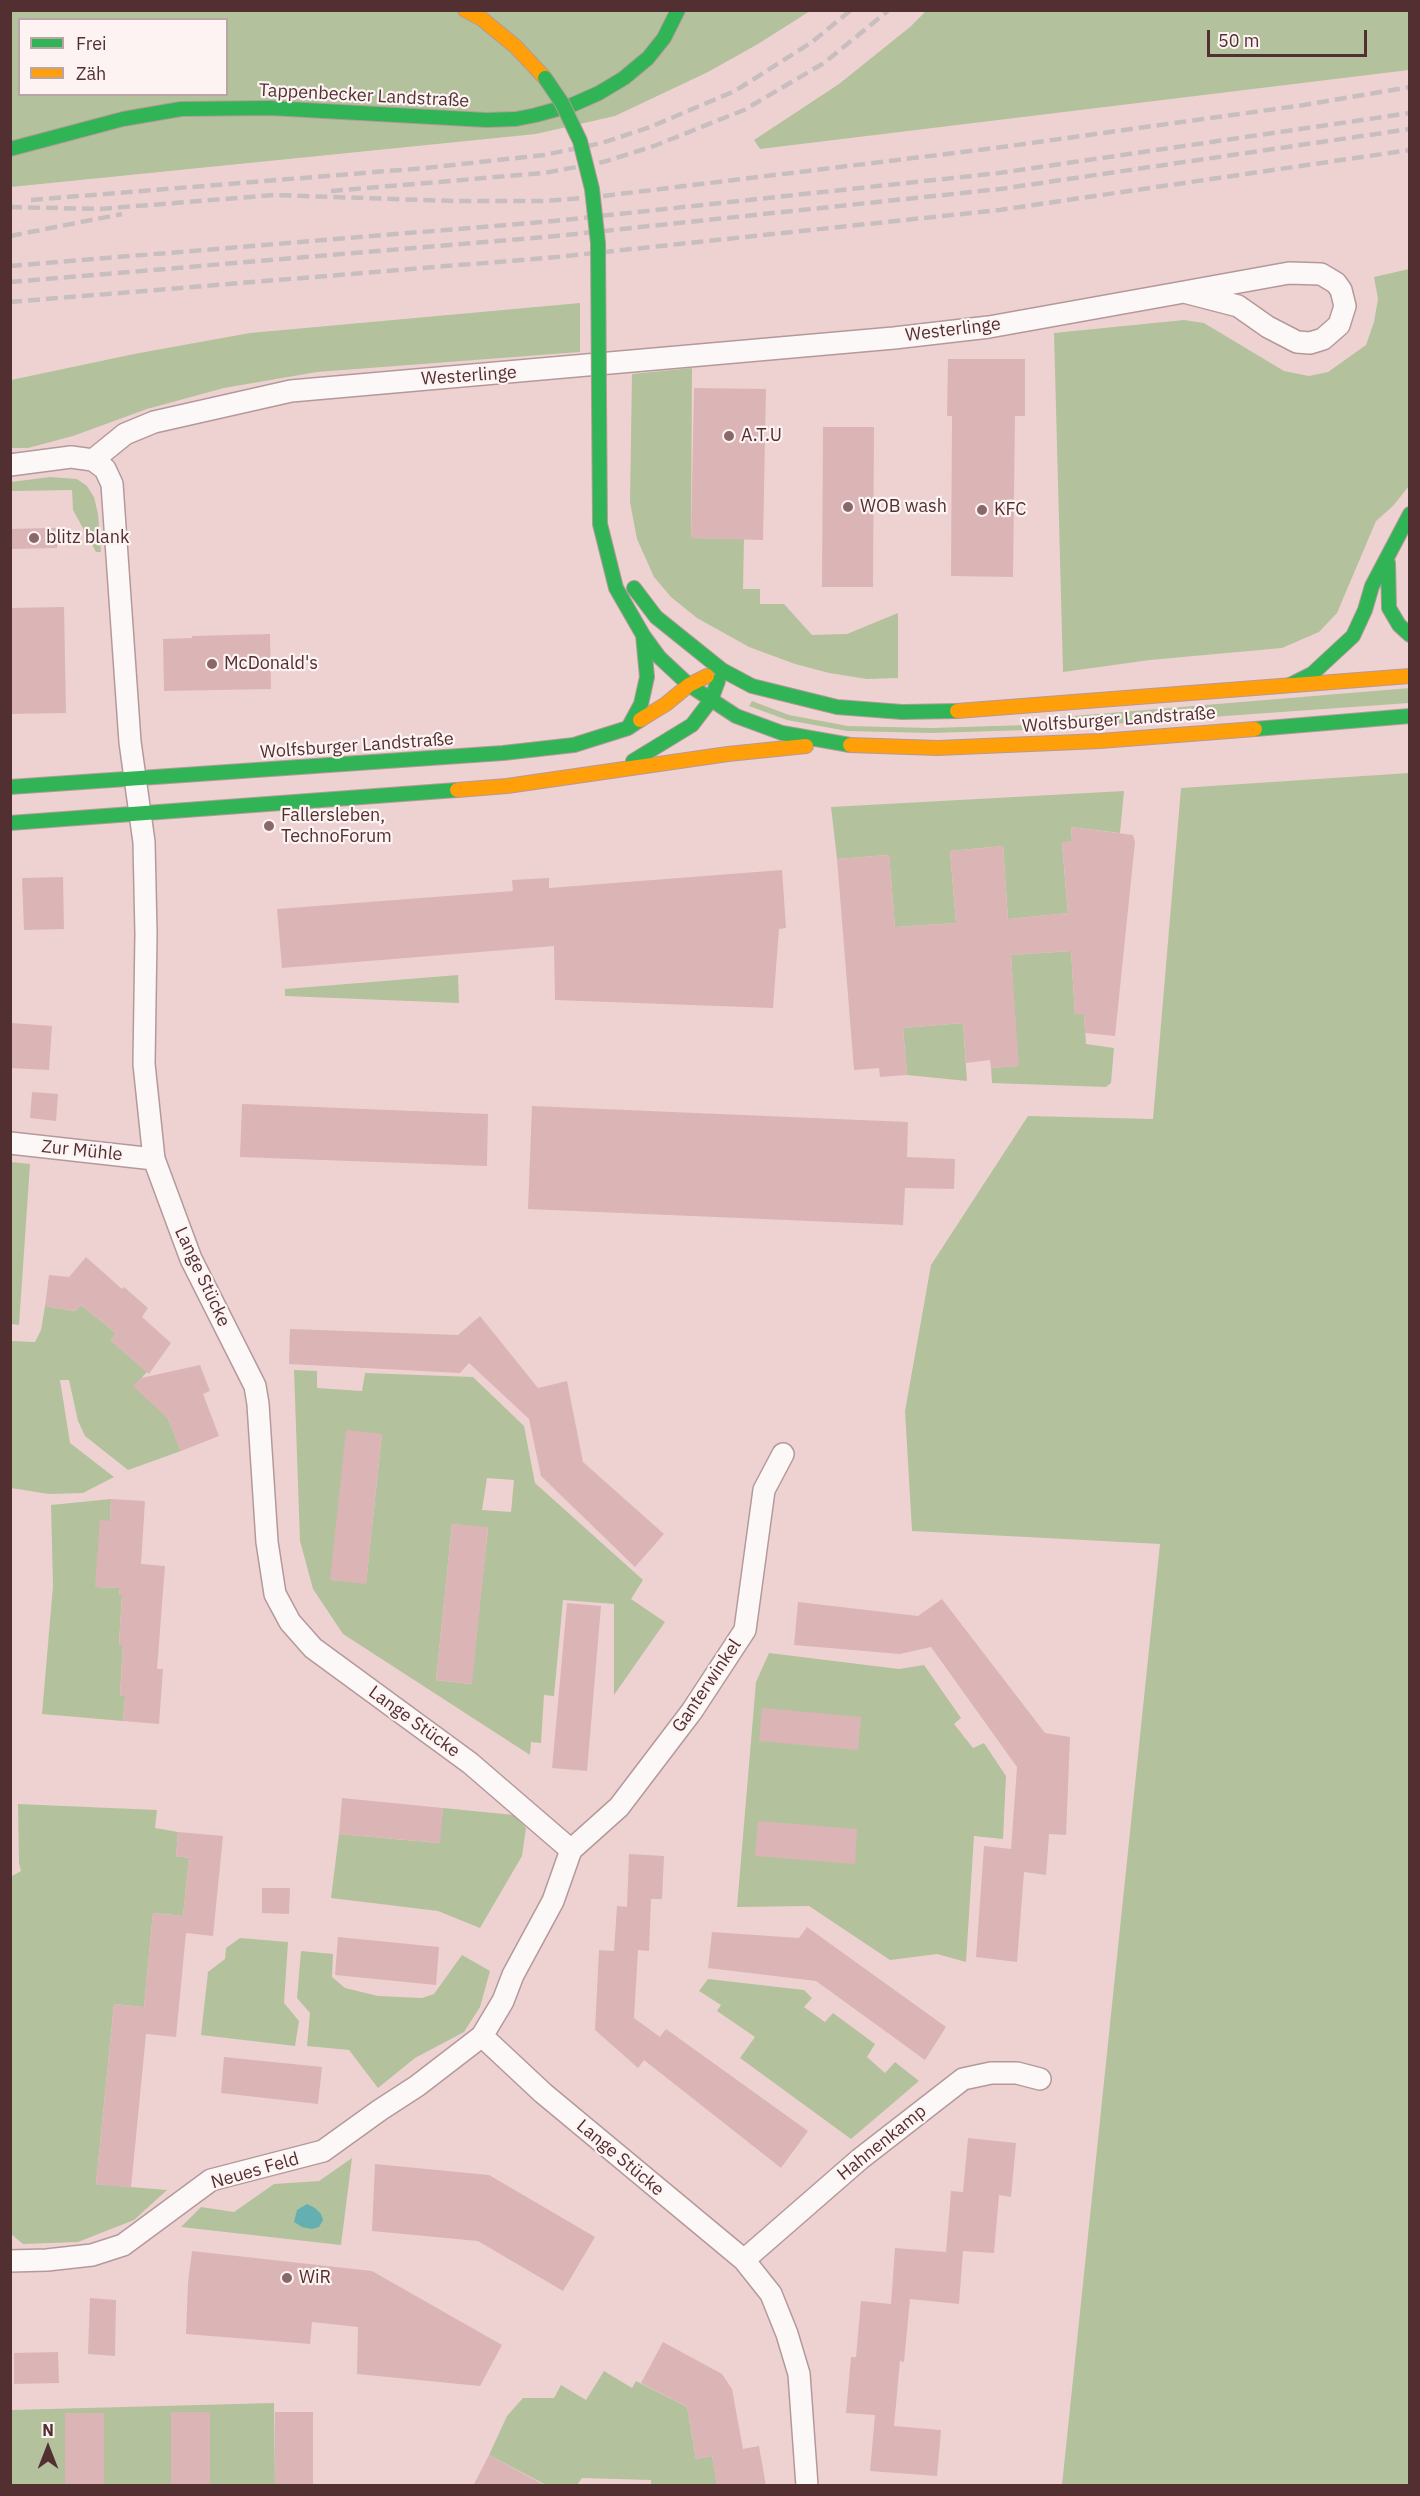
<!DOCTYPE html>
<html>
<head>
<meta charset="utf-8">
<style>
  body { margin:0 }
  #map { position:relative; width:1420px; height:2496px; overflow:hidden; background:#eed2d2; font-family:"IBM Plex Sans",sans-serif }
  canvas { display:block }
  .frame { position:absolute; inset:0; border:12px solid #522f30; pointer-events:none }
  .legend { position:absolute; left:18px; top:18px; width:210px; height:78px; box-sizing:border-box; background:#fdf3f3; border:2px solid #b9a5a5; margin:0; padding:8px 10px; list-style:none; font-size:18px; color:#522f30 }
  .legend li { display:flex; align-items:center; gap:12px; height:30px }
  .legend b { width:30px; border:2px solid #b9a5a5 }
  .north { position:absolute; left:18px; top:2418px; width:60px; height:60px; -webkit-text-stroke:4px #fdf3f3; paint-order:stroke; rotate:0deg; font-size:16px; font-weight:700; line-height:24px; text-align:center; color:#522f30 }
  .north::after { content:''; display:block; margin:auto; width:21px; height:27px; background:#522f30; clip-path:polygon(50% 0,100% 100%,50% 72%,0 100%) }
  .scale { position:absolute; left:1207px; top:30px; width:160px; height:27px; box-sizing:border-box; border:3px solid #522f30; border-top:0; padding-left:8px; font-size:18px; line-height:21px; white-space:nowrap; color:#522f30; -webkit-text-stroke:4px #fdf3f3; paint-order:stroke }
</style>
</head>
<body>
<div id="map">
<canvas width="1420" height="2496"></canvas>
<div class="frame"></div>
<ul class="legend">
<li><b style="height:8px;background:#30b455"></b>Frei</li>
<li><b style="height:8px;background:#ff9f0a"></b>Zäh</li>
</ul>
<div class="north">N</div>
<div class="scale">50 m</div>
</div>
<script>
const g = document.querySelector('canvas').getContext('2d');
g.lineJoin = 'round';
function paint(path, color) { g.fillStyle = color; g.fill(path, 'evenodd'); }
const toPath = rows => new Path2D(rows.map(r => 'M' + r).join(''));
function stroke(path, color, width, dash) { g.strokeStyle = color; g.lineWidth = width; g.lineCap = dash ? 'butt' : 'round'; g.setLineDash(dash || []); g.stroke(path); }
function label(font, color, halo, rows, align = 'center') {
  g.font = font + ' "IBM Plex Sans",sans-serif'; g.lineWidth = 4.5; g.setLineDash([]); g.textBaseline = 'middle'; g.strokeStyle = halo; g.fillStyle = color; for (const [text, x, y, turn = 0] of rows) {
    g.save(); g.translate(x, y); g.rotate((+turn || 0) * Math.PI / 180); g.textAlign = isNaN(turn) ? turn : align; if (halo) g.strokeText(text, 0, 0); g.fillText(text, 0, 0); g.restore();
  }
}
paint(toPath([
  [11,11,810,11,758,44,708,72,615,116,536,134,11,187],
  [20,20,226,20,226,94,20,94],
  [926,11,1409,11,1409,70,760,149,754,140,839,84,910,27],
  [1409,269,1409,486,1393,506,1376,521,1337,613,1319,632,1282,648,1150,660,1063,672,1054,333,1184,320,1204,323,1284,371,1309,376,1328,372,1366,345,1374,322,1378,299,1374,277],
  [580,303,580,352,317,372,224,388,147,409,73,436,28,448,11,448,11,380,134,354,250,333],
  [692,368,691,538,744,539,743,589,760,589,760,604,784,604,812,635,847,634,898,613,898,678,867,679,829,673,795,664,749,647,697,618,671,597,654,577,637,539,630,502,632,374],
  [50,477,77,479,87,486,94,497,98,514,101,552,96,552,73,510,72,490,11,491,11,482],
  [1410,688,1409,703,1027,730,932,733,847,731,787,720,749,706,752,701,789,715,848,726,931,728,1027,725,1061,717],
  [1409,773,1409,2485,1062,2485,1160,1544,912,1531,905,1411,931,1265,1028,1116,1153,1119,1181,788],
  [1124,791,1120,833,1071,827,1072,841,1062,843,1068,913,1008,919,1003,846,950,851,956,923,895,927,889,855,837,859,831,807],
  [1071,951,1075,1014,1084,1014,1086,1044,1114,1048,1111,1083,1106,1087,992,1083,991,1068,1018,1066,1011,955],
  [458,975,459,1003,285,996,285,989],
  [963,1023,967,1081,907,1075,903,1028],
  [11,1162,30,1164,19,1325,11,1324],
  [81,1305,116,1333,111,1341,147,1372,134,1386,162,1404,181,1451,128,1470,85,1436,78,1421,69,1380,60,1380,70,1443,114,1477,83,1493,49,1494,11,1488,11,1341,35,1342,41,1330,45,1306,75,1311],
  [294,1370,317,1371,317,1388,362,1391,365,1373,473,1377,524,1426,535,1483,643,1580,631,1599,665,1622,614,1695,614,1604,563,1600,554,1696,544,1695,541,1743,531,1742,530,1755,343,1634,313,1589,300,1541],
  [382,1434,366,1583,331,1580,330,1580],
  [487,1478,514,1480,511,1512,482,1510],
  [452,1524,488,1528,471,1684,436,1680],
  [111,1499,110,1521,96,1587,120,1588,119,1595,122,1595,119,1644,123,1645,120,1695,125,1696,123,1721,42,1714,53,1586,51,1505],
  [769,1653,899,1669,924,1665,961,1718,954,1724,973,1748,984,1743,1006,1776,1003,1839,974,1836,966,1962,937,1954,890,1960,809,1906,737,1907,756,1682],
  [18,1804,157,1810,155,1828,178,1832,176,1856,189,1858,183,1916,153,1913,144,2007,114,2004,96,2184,167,2190,134,2220,78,2242,23,2244,11,2234,10,1877,21,1871,19,1863],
  [443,1808,514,1815,526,1828,522,1856,480,1928,438,1911,331,1898,339,1834,439,1843],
  [240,1938,288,1942,284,2003,299,2021,295,2046,201,2035,208,1972,225,1959,226,1948],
  [301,1951,333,1954,332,1977,345,1988,378,1996,422,1998,434,1994,462,1955,490,1971,480,2007,464,2032,415,2058,378,2088,349,2050,307,2046,310,2013,297,1998],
  [708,1979,804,1990,812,1998,804,2007,825,2022,833,2013,875,2044,867,2057,885,2073,895,2062,919,2081,851,2139,740,2058,755,2037,717,2011,721,2005,699,1991],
  [352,2158,341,2245,181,2227,201,2207,234,2212,274,2184,319,2181],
  [604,2371,632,2388,636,2381,687,2407,696,2459,712,2456,717,2485,651,2485,651,2480,582,2478,577,2485,546,2485,489,2455,507,2416,523,2398,554,2398,561,2385,586,2400],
  [274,2403,275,2485,210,2485,171,2412,171,2485,104,2485,65,2413,65,2485,11,2486,11,2410]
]), '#b3c29c');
paint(toPath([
  [307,2204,315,2208,321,2214,323,2220,319,2227,312,2229,302,2227,294,2222,297,2210]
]), '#64afb0');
paint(toPath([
  [948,359,1025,359,1025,416,1015,416,1013,577,951,576,952,416,947,416],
  [694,388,766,389,763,540,691,538],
  [823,427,874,427,873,587,822,587],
  [48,528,57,528,57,548,10,549,10,529],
  [64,607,66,713,10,714,10,608],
  [270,634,271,689,164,691,163,639,192,638,192,636],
  [1071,827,1133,835,1135,842,1115,1036,1085,1033,1084,1014,1075,1014,1071,951,1011,955,1019,1066,991,1068,990,1060,966,1063,963,1023,903,1028,907,1075,880,1077,879,1068,854,1070,837,859,889,855,895,927,956,923,950,851,1003,846,1008,919,1068,913,1062,842,1072,841],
  [782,870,786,928,779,929,773,1008,555,1000,554,946,282,968,277,909,513,891,512,880,549,878,549,888],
  [63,877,64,929,24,930,22,878],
  [12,1023,52,1026,49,1070,10,1068],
  [32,1092,58,1094,56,1121,30,1118],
  [242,1104,488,1114,487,1166,240,1157],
  [532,1106,908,1122,907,1157,955,1159,954,1189,905,1188,903,1225,528,1209],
  [86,1257,122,1289,124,1287,148,1308,142,1317,171,1343,149,1374,111,1341,116,1333,81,1305,75,1311,45,1306,49,1275,69,1277],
  [480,1316,538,1388,567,1381,583,1462,664,1534,635,1567,541,1476,529,1419,469,1363,460,1373,289,1364,290,1329,458,1335],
  [200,1365,210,1391,203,1394,219,1436,181,1451,168,1419,133,1386,141,1378],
  [346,1430,382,1434,366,1584,330,1580],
  [111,1499,145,1501,141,1564,165,1566,157,1669,163,1669,159,1724,123,1721,125,1696,120,1696,123,1645,119,1645,122,1595,119,1595,120,1588,95,1587,100,1520,110,1521],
  [452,1524,488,1527,472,1684,436,1680],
  [942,1599,1045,1733,1070,1737,1066,1835,1049,1834,1046,1875,1024,1872,1017,1962,976,1957,984,1846,1011,1849,1017,1767,931,1647,900,1654,794,1645,798,1602,918,1616],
  [567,1603,601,1606,587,1771,552,1768],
  [762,1708,861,1717,858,1750,759,1741],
  [342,1798,443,1808,440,1843,339,1834],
  [758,1821,857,1829,855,1864,755,1856],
  [178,1832,223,1836,213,1936,186,1933,176,2037,146,2034,131,2188,96,2184,114,2004,144,2007,153,1913,183,1916,189,1858,176,1856],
  [629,1854,664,1856,662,1899,651,1899,649,1951,638,1950,634,2018,660,2037,666,2029,808,2131,781,2168,644,2060,638,2068,595,2030,599,1950,614,1951,617,1906,627,1907],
  [262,1888,290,1888,289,1914,262,1913],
  [807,1927,946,2027,925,2060,816,1981,708,1968,712,1932,799,1938],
  [338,1937,439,1947,436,1985,335,1975],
  [224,2057,322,2067,318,2104,221,2093],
  [968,2138,1016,2143,1011,2197,999,2195,994,2253,963,2251,959,2304,910,2299,904,2362,900,2361,894,2426,941,2430,937,2476,870,2471,875,2415,846,2413,851,2357,856,2357,861,2301,891,2304,895,2248,946,2252,951,2191,963,2192],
  [375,2164,489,2175,595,2237,563,2291,478,2241,372,2231],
  [192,2251,372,2271,502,2345,480,2386,357,2374,358,2327,312,2322,310,2344,186,2334,188,2282],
  [90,2298,116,2300,115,2356,88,2354],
  [663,2342,722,2374,732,2389,743,2449,759,2446,766,2486,717,2486,712,2456,696,2459,687,2407,641,2383],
  [58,2352,59,2383,14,2384,14,2353],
  [171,2412,210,2412,210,2486,171,2486],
  [275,2412,313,2412,313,2486,275,2486],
  [65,2413,104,2413,104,2486,65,2486],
  [489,2455,546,2486,473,2486]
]), '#dbb4b6');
const street = toPath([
  [93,460,105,469,112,484,130,742,144,842,146,934,144,1064,154,1159,191,1259,255,1386,258,1404,267,1542,275,1594,290,1622,313,1648,470,1763,571,1850,553,1901,513,1975,503,2001,482,2036,543,2093,744,2260,771,2294,787,2334,799,2374,807,2486],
  [93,460,125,434,154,422,291,391,894,338,989,327,1184,292,1238,306,1268,327,1297,342,1310,343,1323,339,1339,325,1345,306,1341,290,1336,283,1321,274,1289,273,1184,292],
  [10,465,71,457,93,460],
  [10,1143,154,1159],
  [571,1850,619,1807,692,1711,745,1630,764,1490,783,1454],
  [744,2260,860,2159,963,2079,991,2073,1017,2073,1040,2079],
  [10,2261,47,2260,92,2255,123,2245,211,2180,323,2151,380,2110,417,2086,482,2036]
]);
const fast = toPath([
  [10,149,123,119,181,109,270,108,486,120,516,119,536,115,572,105,599,93,624,78,648,58,664,38,678,10],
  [599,399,600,524,616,588,643,635,659,657,689,685,736,716,782,733,850,745],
  [1388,563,1389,608,1399,625,1410,635],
  [634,588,656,617,722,670,752,686,837,707,902,712,957,711],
  [1290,685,1312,674,1353,636,1365,610,1372,586,1410,514],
  [628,728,641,704,647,677,643,635],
  [1255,729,1410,716],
  [633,761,692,725,711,700,718,681],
  [10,787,503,753,574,745,628,728,640,720],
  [10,823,457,790]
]);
const slow = toPath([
  [465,10,482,19,516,47,545,78],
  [957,711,1410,676],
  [640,720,666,704,689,685,707,676],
  [850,745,938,748,1100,741,1255,729],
  [457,790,507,786,728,754,806,746]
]);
stroke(street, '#b5999a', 24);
stroke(fast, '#b5999a', 16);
stroke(slow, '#b5999a', 16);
stroke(street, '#fcf8f8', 21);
stroke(fast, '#30b455', 14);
stroke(slow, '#ff9f0a', 14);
stroke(toPath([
  [331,191,544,173,603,162,654,146,744,110,824,63,889,10],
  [31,200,425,168,544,155,602,143,650,127,735,91,812,42,851,10],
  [10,207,100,209,274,195,454,201,544,201,595,197,995,148,1304,105,1410,87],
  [10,236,122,214],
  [10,266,554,221,999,173,1410,113],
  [10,282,556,236,1000,189,1410,129],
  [10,302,557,257,999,210,1410,150]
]), '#c8bebf', 4.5, [12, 6]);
const fastBridge = toPath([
  [545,78,562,103,580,141,592,189,598,243,599,399]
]);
stroke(fastBridge, '#b5999a', 16, []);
stroke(fastBridge, '#30b455', 14);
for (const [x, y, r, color] of [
  [729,436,6,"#896869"],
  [848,507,6,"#896869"],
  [982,510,6,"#896869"],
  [34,538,6,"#896869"],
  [212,664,6,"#896869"],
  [269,826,6,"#896869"],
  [287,2278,6,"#896869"]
]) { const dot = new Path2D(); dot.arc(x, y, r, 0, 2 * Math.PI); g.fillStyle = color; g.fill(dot); stroke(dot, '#fdf3f3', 2); }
label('18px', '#522f30', '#fdf3f3', [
  ["Tappenbecker Landstraße",364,96,3],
  ["Westerlinge",953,330,-7],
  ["Westerlinge",469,376,-4],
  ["Wolfsburger Landstraße",1119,720,-4],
  ["Wolfsburger Landstraße",357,746,-4],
  ["Zur Mühle",82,1151,6],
  ["Lange Stücke",202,1277,65],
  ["Ganterwinkel",707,1686,-56],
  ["Lange Stücke",414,1722,36],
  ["Hahnenkamp",882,2143,-39],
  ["Lange Stücke",620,2158,40],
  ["Neues Feld",255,2171,-16]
]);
label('18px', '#522f30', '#fdf3f3', [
  ["A.T.U",741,436],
  ["WOB wash",860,507],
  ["KFC",994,510],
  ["blitz blank",46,538],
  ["McDonald's",224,664],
  ["Fallersleben,",281,816],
  ["TechnoForum",281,837],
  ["WiR",299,2278]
], 'left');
</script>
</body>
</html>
